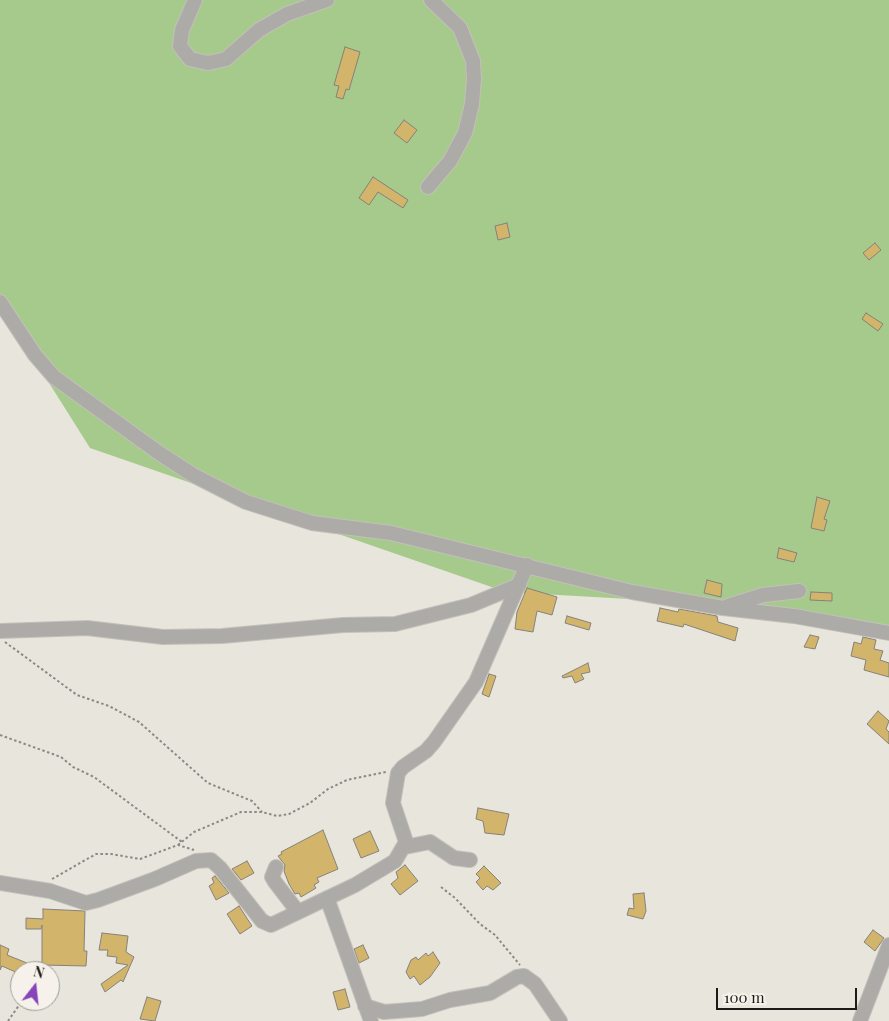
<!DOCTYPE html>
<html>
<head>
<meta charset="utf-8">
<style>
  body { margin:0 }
  #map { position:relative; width:889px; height:1021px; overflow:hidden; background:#e8e5dd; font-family:"Playfair Display",serif }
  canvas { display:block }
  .north { position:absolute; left:10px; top:961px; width:50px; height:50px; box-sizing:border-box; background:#f6f2eb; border:1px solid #9e9c96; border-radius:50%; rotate:16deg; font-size:14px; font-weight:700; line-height:20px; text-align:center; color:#1b1a17 }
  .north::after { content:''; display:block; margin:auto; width:18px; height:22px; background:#8745b9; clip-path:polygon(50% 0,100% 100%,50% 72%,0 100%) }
  .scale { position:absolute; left:716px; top:988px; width:141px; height:22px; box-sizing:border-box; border:2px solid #1b1a17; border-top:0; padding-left:6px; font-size:15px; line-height:18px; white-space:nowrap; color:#1b1a17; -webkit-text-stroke:4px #f6f2eb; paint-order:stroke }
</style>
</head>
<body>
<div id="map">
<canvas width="889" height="1021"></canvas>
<div class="north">N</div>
<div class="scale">100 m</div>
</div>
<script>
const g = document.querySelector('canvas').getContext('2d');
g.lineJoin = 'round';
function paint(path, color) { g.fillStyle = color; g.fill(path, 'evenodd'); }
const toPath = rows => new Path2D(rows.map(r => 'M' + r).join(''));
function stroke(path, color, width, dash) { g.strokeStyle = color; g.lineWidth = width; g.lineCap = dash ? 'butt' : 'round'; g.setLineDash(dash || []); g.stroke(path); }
paint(toPath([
  [0,0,889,0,889,634,717,604,506,592,90,448,0,305]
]), '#a6ca8b');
const building = toPath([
  [345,47,360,52,349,90,346,89,343,99,336,97,339,86,334,85,345,47],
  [404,120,417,130,407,143,394,133,404,120],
  [373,177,408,200,403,208,378,192,369,205,359,198,373,177],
  [507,223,510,237,498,240,495,226,507,223],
  [875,243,881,250,869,260,863,253,875,243],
  [866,313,883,324,878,331,862,319,866,313],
  [817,497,830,501,824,519,827,520,824,531,811,528,817,497],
  [779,548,797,553,794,562,777,558,779,548],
  [707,580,722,584,721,597,704,593,707,580],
  [527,588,557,597,552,615,537,611,533,632,515,629,517,612,527,588],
  [811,592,832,593,832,601,810,600,811,592],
  [660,608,678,612,679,609,717,616,718,622,738,628,735,641,684,624,683,627,657,621,660,608],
  [567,616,591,623,589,630,565,623,567,616],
  [810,635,819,637,815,649,804,647,810,635],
  [863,637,876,640,874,649,883,651,880,660,889,663,889,677,864,670,866,660,851,656,854,642,861,644,863,637],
  [588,663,590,672,581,674,584,679,575,683,572,676,563,678,562,676,588,663],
  [489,674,496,676,489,697,482,694,489,674],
  [878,711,889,721,886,729,889,732,889,744,867,724,878,711],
  [478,808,509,814,504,835,485,833,483,821,476,819,478,808],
  [323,830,338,869,317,878,319,882,314,885,316,888,301,897,299,893,295,894,289,884,284,871,285,865,278,856,282,854,281,852,323,830],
  [370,831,379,851,361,858,353,839,370,831],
  [247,861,254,873,241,880,232,869,247,861],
  [405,865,418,881,400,895,391,884,398,878,396,872,405,865],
  [484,866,501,883,493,890,487,886,483,890,476,882,480,878,476,874,484,866],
  [215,876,229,893,216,900,209,886,214,883,212,878,215,876],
  [644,893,646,911,643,919,627,915,629,908,634,909,633,894,644,893],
  [239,906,252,926,240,934,227,914,239,906],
  [43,909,85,911,84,951,87,951,86,966,42,965,42,925,41,929,26,929,26,918,43,919,43,909],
  [873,930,884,938,875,951,864,942,873,930],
  [102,933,128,936,126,952,134,957,123,982,121,980,105,992,101,984,128,965,116,963,117,957,107,956,108,950,99,950,102,933],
  [0,945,9,949,7,955,27,963,20,974,2,966,0,970,0,945],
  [363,945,369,958,359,963,354,949,363,945],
  [433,952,440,963,430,977,420,985,414,976,410,979,406,972,411,960,416,957,418,960,426,953,428,956,433,952],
  [345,989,350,1007,338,1010,333,992,345,989],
  [147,997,161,1001,155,1021,140,1019,147,997]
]);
paint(building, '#d2b46a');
stroke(building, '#85827c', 1);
const minor = toPath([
  [195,0,182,30,180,46,190,59,208,63,226,59,259,30,287,14,327,0],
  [428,187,450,161,465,133,472,104,474,79,473,61,460,28,431,0],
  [0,302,35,355,54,377,159,453,193,475,246,502,312,523,391,533,632,592,723,608,794,616,889,633],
  [728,606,763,595,799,591],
  [0,631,87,628,163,637,222,636,343,625,395,624,471,605,519,585],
  [405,847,430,842,454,858,470,860],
  [276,867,272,877,275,882,298,912],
  [0,883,50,891,86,903,98,900,155,879,196,861,211,860,220,868,262,921,271,925,355,885,395,861,406,842,393,803,398,773,403,767,426,751,434,742,476,682,527,565],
  [327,898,371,1021],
  [365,1006,384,1012,422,1009,450,1000,490,993,517,977,524,976,535,984,560,1021],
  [860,1021,889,945]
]);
stroke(minor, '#c3c0b9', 16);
stroke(toPath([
  [5,642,77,695,109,706,139,722,208,783,252,801,262,812],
  [0,735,61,757,73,767,94,777,182,842],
  [178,845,194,832,241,812,262,812,277,816,289,814,310,803,328,789,347,780,386,772],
  [52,879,96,854,111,854,140,859,178,845,194,850],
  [441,887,455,898,480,924,495,935,520,965],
  [8,1021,22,1001]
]), '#8b8983', 2, [2.5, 2.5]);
stroke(minor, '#adaba8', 14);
</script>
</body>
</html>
